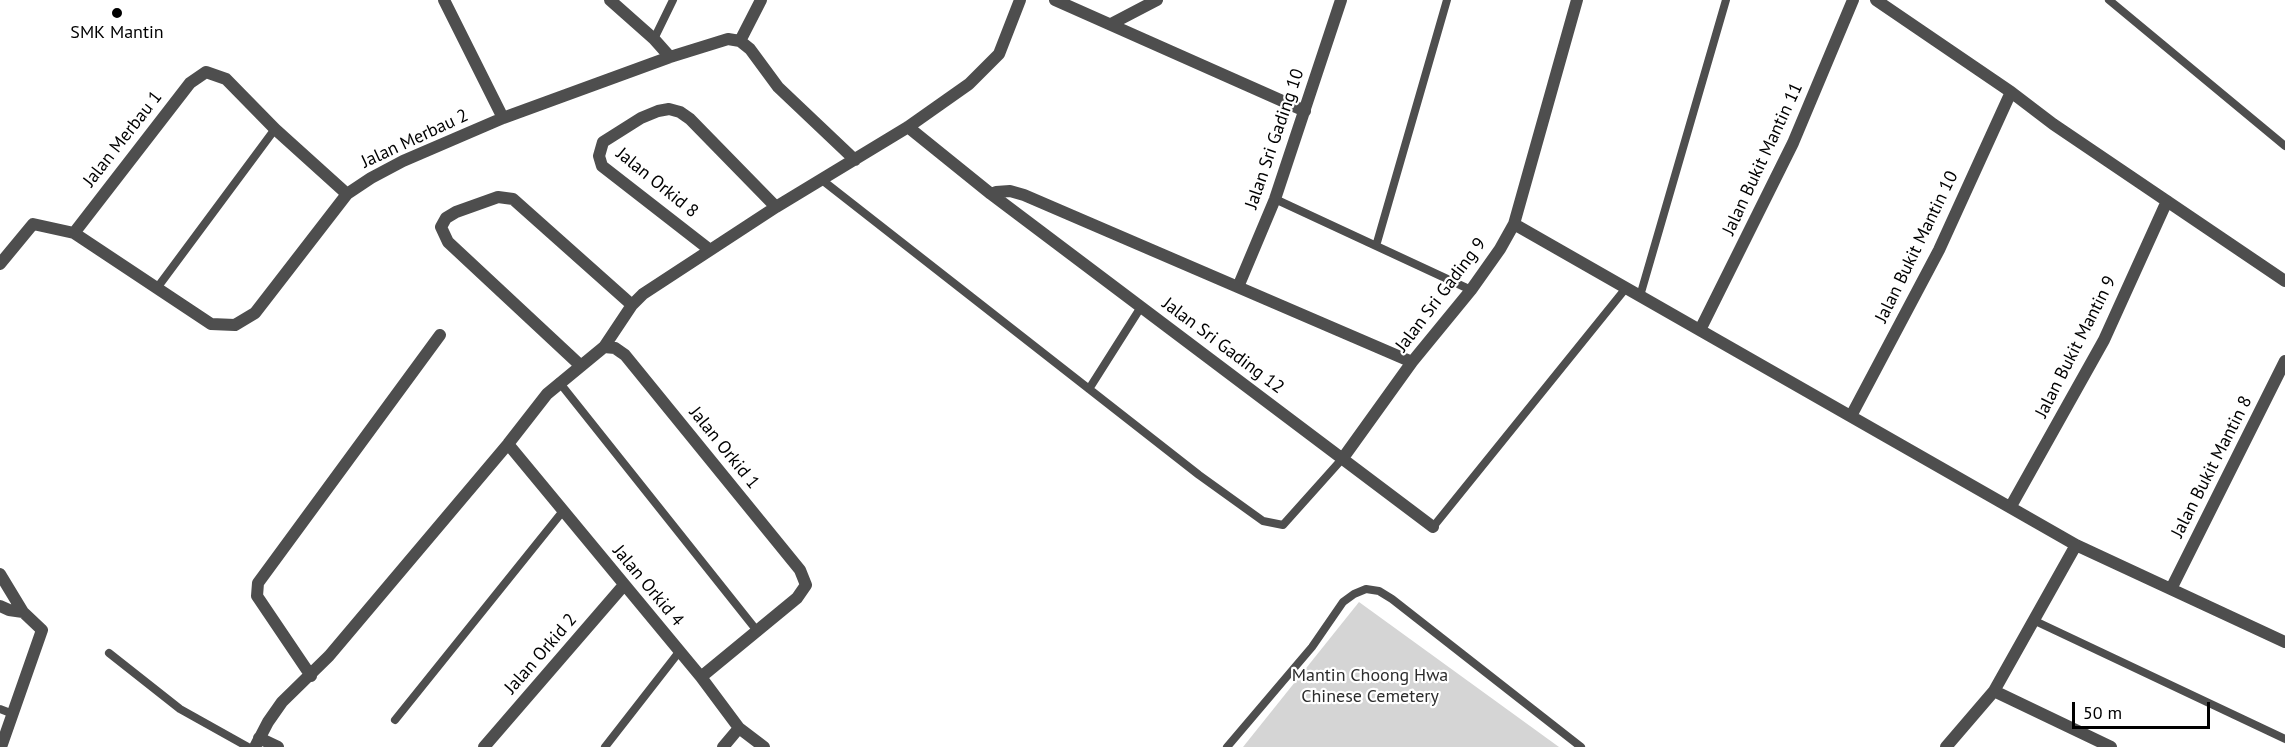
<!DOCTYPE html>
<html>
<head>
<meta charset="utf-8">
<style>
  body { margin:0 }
  #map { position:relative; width:2285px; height:747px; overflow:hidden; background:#fff; font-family:"PT Sans",sans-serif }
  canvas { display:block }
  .scale { position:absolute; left:2072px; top:702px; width:138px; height:27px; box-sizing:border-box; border:3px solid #000; border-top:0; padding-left:8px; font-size:18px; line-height:21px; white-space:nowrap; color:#000; -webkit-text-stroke:4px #fff; paint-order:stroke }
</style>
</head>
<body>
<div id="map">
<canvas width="2285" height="747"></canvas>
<div class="scale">50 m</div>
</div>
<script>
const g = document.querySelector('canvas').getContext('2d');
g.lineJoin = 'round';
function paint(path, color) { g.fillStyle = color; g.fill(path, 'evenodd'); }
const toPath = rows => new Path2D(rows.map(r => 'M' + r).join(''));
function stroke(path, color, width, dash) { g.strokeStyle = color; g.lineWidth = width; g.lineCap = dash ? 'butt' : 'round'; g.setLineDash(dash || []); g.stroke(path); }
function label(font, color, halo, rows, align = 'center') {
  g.font = font + ' "PT Sans",sans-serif'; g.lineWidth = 4.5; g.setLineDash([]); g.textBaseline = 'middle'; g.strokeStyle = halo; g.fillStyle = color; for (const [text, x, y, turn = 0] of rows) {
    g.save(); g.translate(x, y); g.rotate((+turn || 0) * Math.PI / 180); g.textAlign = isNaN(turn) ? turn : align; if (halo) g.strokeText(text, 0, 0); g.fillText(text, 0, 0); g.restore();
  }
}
paint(toPath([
  [1359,602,1559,747,1243,747]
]), '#d5d5d5');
stroke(toPath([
  [2109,0,2285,146],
  [654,39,673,0],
  [822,180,1199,475,1263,521,1283,525,1343,458],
  [1275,199,1471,290],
  [1376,246,1447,0],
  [157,288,275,129],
  [1640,296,1726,0],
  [559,382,758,632],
  [1089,389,1141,307],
  [1433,527,1626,288],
  [2033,620,2285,739],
  [109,653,180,709,248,747],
  [0,709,13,714],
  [395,720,563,511],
  [605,747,679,652],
  [1227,747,1312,647,1343,602,1354,594,1366,589,1379,591,1392,599,1581,747]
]), '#4e4e4e', 8);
stroke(toPath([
  [444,0,503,118],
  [610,0,654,39,670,57],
  [1055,0,1305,111],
  [1876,0,2011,92,2053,124,2285,281],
  [1111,24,1157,0],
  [740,41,761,0],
  [908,127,991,194,1433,527],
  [991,194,996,192,1010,191,1024,195,1412,362],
  [1514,224,2076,545,2285,642],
  [74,233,190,83,206,72,226,79,275,129,347,194],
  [710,250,602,166,599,156,603,142,641,118,658,111,669,109,680,112,690,119,776,207],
  [0,264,33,224,74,233,211,324,235,325,255,313,347,194,371,178,403,161,503,118,670,57,728,39,740,41,750,49,778,87,855,160],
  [1238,287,1275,199,1341,0],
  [1700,330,1793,143,1853,0],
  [604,347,615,348,625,355,800,570,806,585,797,598,701,677],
  [581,366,448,242,441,227,446,218,456,212,498,197,513,199,632,305],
  [1851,416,1939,250,2011,92],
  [508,444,701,677,739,728,764,747],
  [1343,458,1412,362,1471,290,1500,249,1514,224,1577,0],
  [2011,506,2104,340,2167,201],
  [0,574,23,612,42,630,1,747],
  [2171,589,2285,361],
  [0,606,9,610,23,612],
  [311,676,257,596,258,583,440,335],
  [1994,691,2111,747],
  [259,738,278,747],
  [255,747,268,722,282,702,329,656,508,444,547,394,604,347,632,305,643,294,776,207,908,127,969,84,999,54,1020,0],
  [484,747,624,585],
  [723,747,739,728],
  [1946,747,1994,691,2076,545]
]), '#4e4e4e', 12);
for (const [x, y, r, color] of [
  [117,13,6,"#000"]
]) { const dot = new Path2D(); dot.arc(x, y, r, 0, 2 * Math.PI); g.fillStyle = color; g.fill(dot); stroke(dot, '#fff', 2); }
label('18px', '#000', '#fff', [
  ["SMK Mantin",117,33]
]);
label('18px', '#000', '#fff', [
  ["Jalan Merbau 1",123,139,-52],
  ["Jalan Merbau 2",415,139,-25],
  ["Jalan Sri Gading 10",1275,139,-71],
  ["Jalan Bukit Mantin 11",1763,159,-65],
  ["Jalan Orkid 8",657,183,39],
  ["Jalan Bukit Mantin 10",1917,247,-64],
  ["Jalan Sri Gading 9",1441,295,-53],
  ["Jalan Sri Gading 12",1223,346,37],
  ["Jalan Bukit Mantin 9",2076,347,-63],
  ["Jalan Orkid 1",724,448,51],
  ["Jalan Bukit Mantin 8",2212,467,-63],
  ["Jalan Orkid 4",648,586,50],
  ["Jalan Orkid 2",541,654,-49]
]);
label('18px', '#2c2c2c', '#fff', [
  ["Mantin Choong Hwa",1370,676],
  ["Chinese Cemetery",1370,697]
]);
</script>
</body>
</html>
